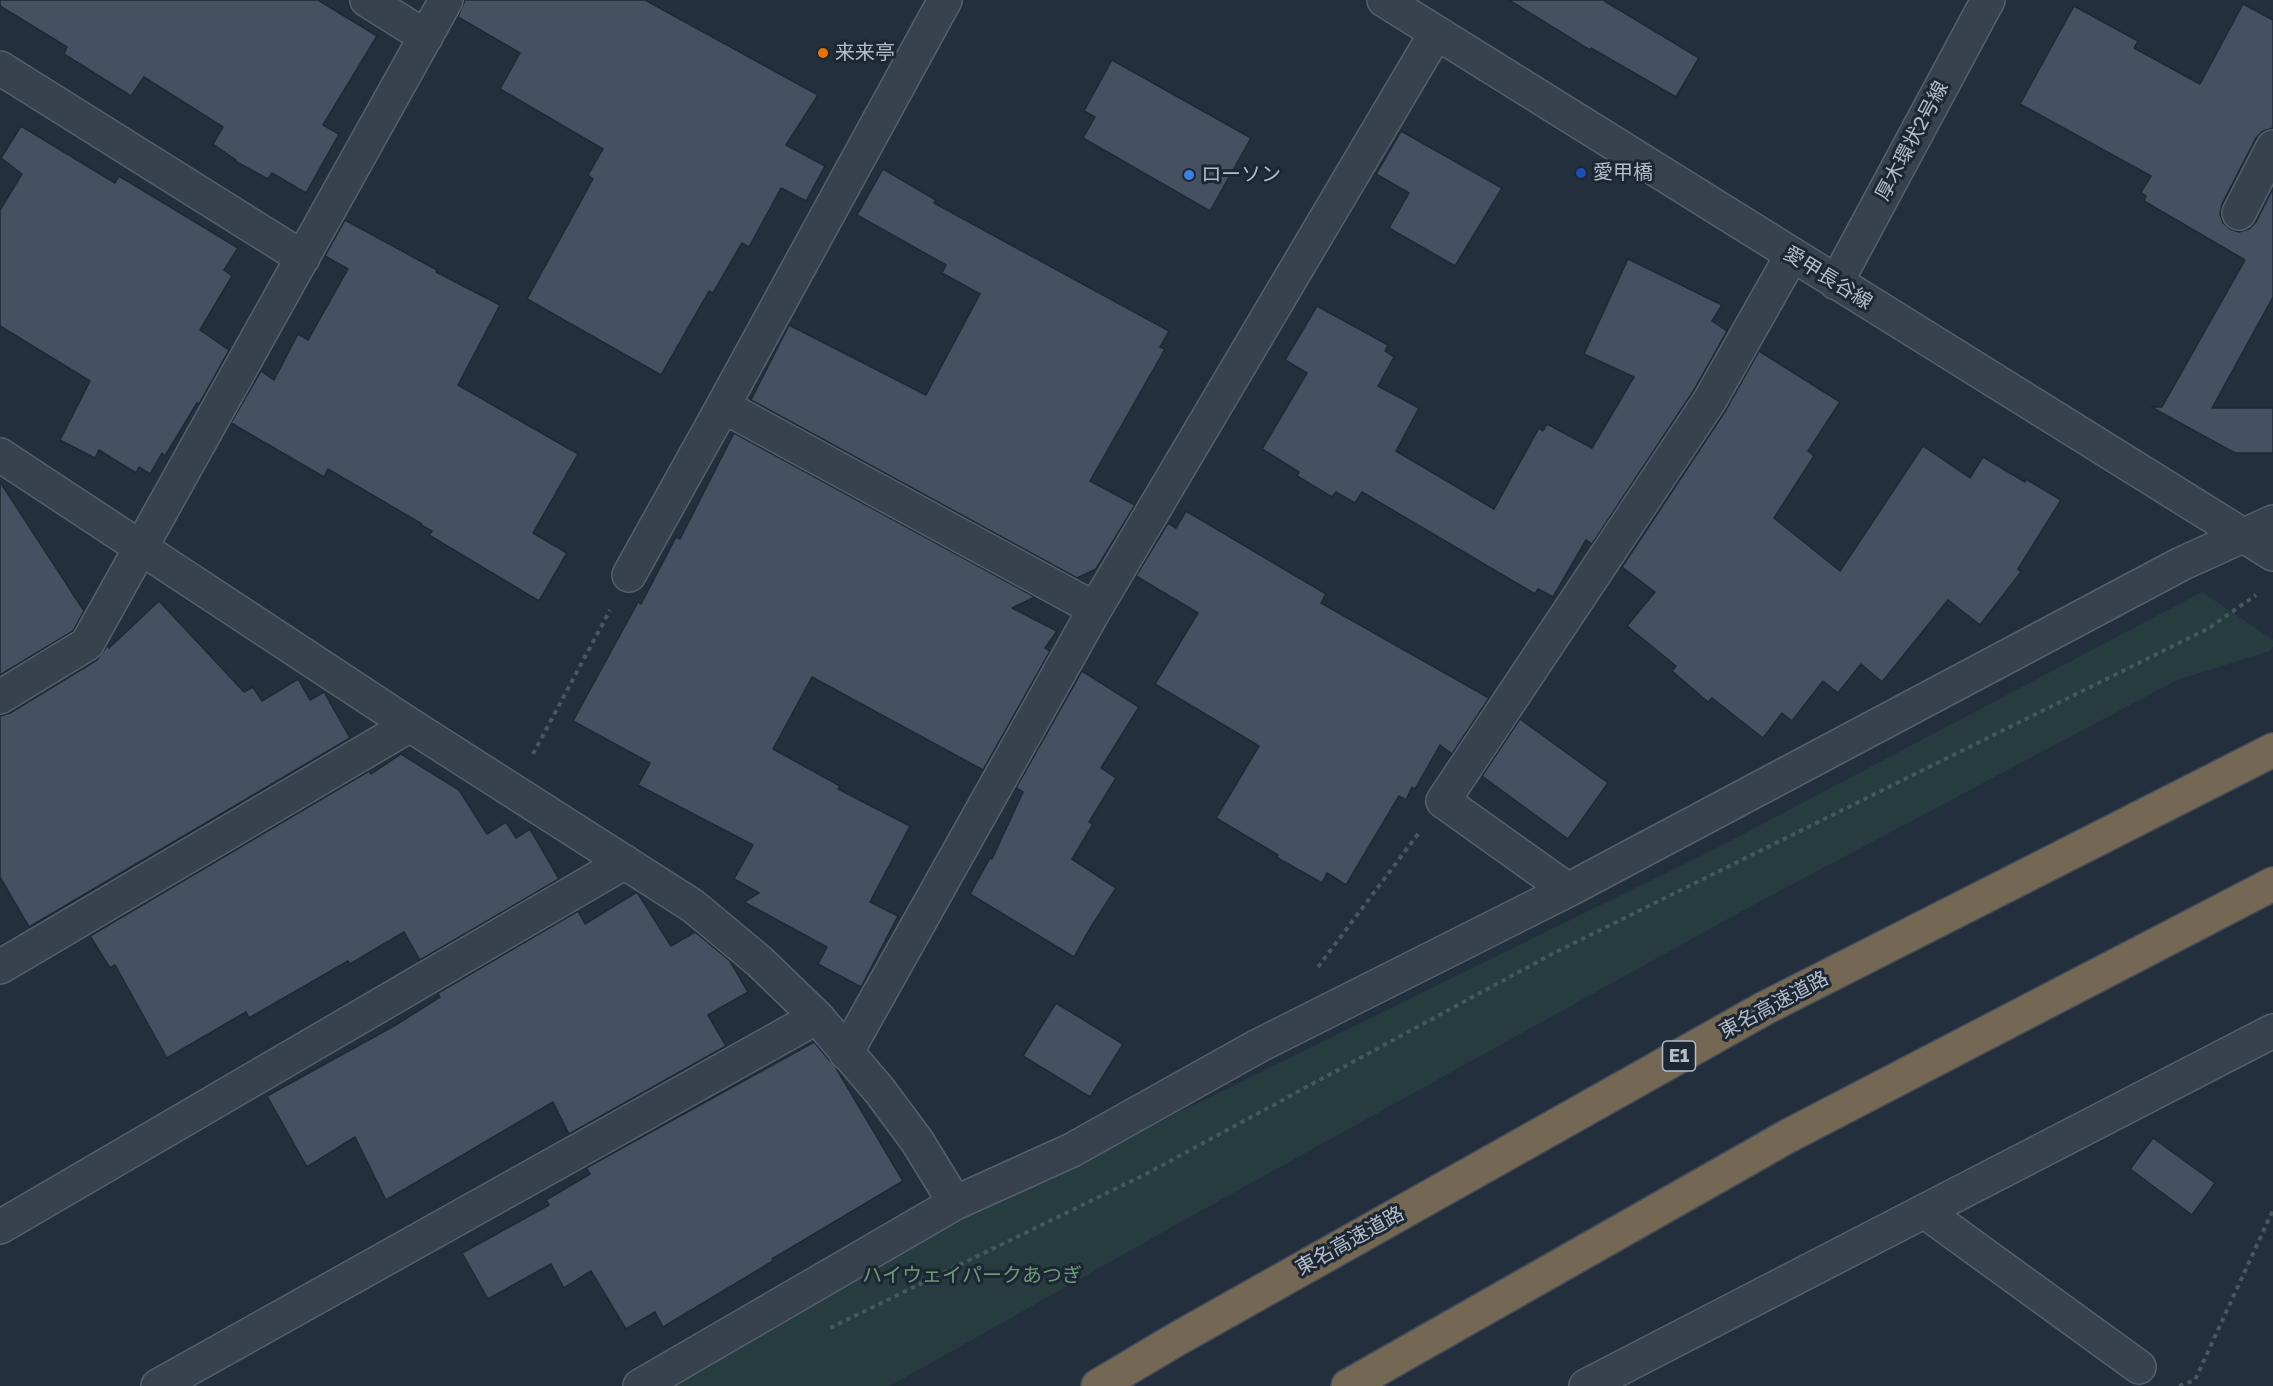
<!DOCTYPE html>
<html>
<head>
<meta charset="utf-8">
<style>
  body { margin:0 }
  canvas { display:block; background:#242f3e }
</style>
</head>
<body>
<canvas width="2273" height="1386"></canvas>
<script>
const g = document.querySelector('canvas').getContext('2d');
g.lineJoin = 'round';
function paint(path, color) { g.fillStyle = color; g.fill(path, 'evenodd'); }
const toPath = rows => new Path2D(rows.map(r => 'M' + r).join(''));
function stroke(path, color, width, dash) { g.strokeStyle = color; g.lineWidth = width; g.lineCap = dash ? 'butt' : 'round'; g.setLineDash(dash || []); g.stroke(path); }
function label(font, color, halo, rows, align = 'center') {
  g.font = font + ' "Golos Text","Noto Sans JP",sans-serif'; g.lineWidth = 6; g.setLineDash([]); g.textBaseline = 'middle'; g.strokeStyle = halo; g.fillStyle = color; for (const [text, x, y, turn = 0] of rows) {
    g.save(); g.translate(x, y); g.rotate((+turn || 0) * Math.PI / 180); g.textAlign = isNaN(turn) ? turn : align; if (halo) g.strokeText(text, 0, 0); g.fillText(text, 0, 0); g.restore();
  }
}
paint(toPath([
  [2202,592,2273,640,2273,646,2270,651,2177,680,1742,911,1186,1219,890,1386,670,1386,945,1227,1717,848]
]), '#263c3f');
const building = toPath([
  [0,0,318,0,377,36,323,125,339,134,306,193,272,173,268,179,235,161,236,160,213,144,223,127,144,77,131,96,64,54,67,47,0,6,0,0],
  [465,0,645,0,818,95,786,145,825,166,806,201,781,188,749,247,742,243,713,293,709,291,661,375,527,299,593,179,588,175,603,149,500,89,520,53,458,17,465,0],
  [1509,0,1603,0,1699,58,1676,97,1591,48,1590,50,1509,0],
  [2243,4,2273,20,2273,128,2263,131,2256,138,2222,204,2220,214,2223,223,2230,229,2239,232,2249,229,2256,222,2273,188,2273,297,2212,408,2273,408,2273,453,2235,453,2151,407,2162,407,2245,260,2144,201,2146,196,2141,192,2151,176,2020,104,2074,6,2138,41,2134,48,2200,84,2243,4],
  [1112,60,1251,138,1210,211,1083,138,1095,117,1084,111,1112,60],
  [21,126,115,183,119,176,238,248,224,270,232,276,200,330,229,350,199,404,197,403,165,456,162,453,150,474,139,467,136,473,99,450,95,458,60,440,90,381,0,326,0,210,22,174,1,158,21,126],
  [1401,131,1502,188,1455,266,1389,228,1409,193,1376,174,1401,131],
  [883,169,936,200,934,203,1169,331,1160,347,1165,349,1090,481,1135,505,1096,569,1077,578,751,400,789,325,926,395,980,294,942,273,946,265,857,215,883,169],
  [345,220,437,270,436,272,500,305,458,385,578,454,533,533,567,553,539,601,429,535,432,531,421,525,422,524,328,469,324,477,231,423,261,371,274,380,298,334,308,340,348,269,325,256,345,220],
  [1628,259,1722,305,1712,321,1727,331,1694,390,1592,544,1586,540,1553,597,1538,589,1535,594,1362,492,1355,503,1336,492,1332,497,1297,476,1299,472,1262,449,1307,373,1285,360,1317,306,1388,345,1385,351,1394,357,1378,386,1419,408,1396,451,1494,509,1539,428,1543,431,1547,424,1592,448,1634,377,1584,354,1628,259],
  [1759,351,1840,402,1808,451,1814,456,1774,518,1840,571,1923,446,1970,478,1983,457,2025,482,2026,479,2061,500,2018,569,2021,572,1980,625,1948,600,1882,682,1861,664,1838,693,1823,681,1792,721,1782,713,1763,738,1712,698,1708,702,1672,671,1676,666,1627,626,1655,592,1622,567,1726,410,1759,351],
  [734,433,1035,597,1012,608,1057,631,1045,648,1050,651,983,770,812,677,773,749,840,786,838,789,910,826,870,902,898,916,861,987,818,964,827,947,744,902,759,893,734,879,753,845,638,785,650,763,573,721,638,602,641,604,676,537,680,539,734,433],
  [0,482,84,611,73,631,0,675,0,482],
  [1186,511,1326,594,1321,603,1489,698,1452,754,1440,745,1415,789,1412,787,1406,800,1399,796,1346,885,1327,873,1322,883,1276,857,1278,855,1216,818,1259,746,1155,684,1198,613,1136,576,1168,523,1176,528,1186,511],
  [159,601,244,692,253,687,262,701,298,679,310,700,324,692,350,738,29,927,0,877,0,716,10,713,97,660,107,646,109,648,159,601],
  [1082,671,1139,707,1101,768,1116,778,1089,822,1093,824,1072,859,1116,888,1089,930,1074,957,970,894,990,858,992,859,1023,792,1016,788,1082,671],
  [1520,719,1608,783,1568,839,1482,776,1520,719],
  [401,754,459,790,487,834,506,822,516,838,530,829,559,879,420,960,404,932,350,964,348,961,249,1018,246,1012,167,1058,115,965,110,968,90,936,369,771,371,774,401,754],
  [637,892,671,946,695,932,730,961,748,992,708,1015,726,1046,569,1134,553,1102,386,1200,355,1137,307,1167,267,1096,394,1026,440,997,438,993,578,911,585,924,637,892],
  [1056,1003,1123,1044,1090,1097,1023,1056,1056,1003],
  [814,1042,836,1068,903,1181,772,1259,773,1261,663,1327,655,1312,626,1329,591,1271,564,1288,551,1264,488,1299,462,1253,549,1205,546,1200,590,1174,586,1168,814,1042],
  [2153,1138,2215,1183,2192,1215,2130,1169,2153,1138]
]);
paint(building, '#455162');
stroke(building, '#1f2835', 1.5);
const minor = toPath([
  [367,0,426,37],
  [1384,0,2273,554],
  [0,68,303,258],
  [2239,213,2273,147],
  [1836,283,1988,0],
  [723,406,1095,609],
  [0,455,410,725,693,906,759,961,817,1017,880,1091,917,1141,955,1203],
  [629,575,723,406,945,0],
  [0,697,87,644,446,0],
  [1568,890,1443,801,1710,400,1792,255],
  [0,967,410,725],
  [846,1053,1095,609,1436,33],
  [1924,1211,2139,1367],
  [0,1227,625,862],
  [158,1386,817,1017],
  [640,1386,955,1203,1072,1150,1258,1046,1568,890,2181,564,2273,522],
  [1586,1386,2273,1031]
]);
const highway = toPath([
  [1098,1386,1177,1339,1765,1008,2273,750],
  [1348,1386,1788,1136,2273,884]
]);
stroke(minor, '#565f6c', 36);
stroke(highway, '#434c59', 36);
stroke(toPath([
  [533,754,610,610],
  [1318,967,1418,834],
  [830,1328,1146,1174,1552,954,2209,628,2256,595],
  [2179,1386,2195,1380,2273,1210]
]), '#44595c', 4, [4.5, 4.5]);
stroke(minor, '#38414e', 33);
stroke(highway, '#746855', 33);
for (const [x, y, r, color] of [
  [823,53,6,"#e8710a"],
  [1581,173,6,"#1a4fb4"],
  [1189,175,6,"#3f7fe0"]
]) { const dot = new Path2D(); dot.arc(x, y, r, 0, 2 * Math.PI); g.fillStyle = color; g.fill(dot); stroke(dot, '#1d2633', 2); }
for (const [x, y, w] of [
  [1679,1056,33]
]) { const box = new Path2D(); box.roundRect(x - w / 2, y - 15, w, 30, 4.5); g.fillStyle = '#1d2633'; g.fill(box); stroke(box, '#b4bcc9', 1.5); }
label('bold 18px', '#b4bcc9', null, [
  ["E1",1679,1056]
]);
label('20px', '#b4bcc9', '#1d2633', [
  ["来来亭",835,53],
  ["愛甲橋",1593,173],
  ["ローソン",1201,175]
], 'left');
label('20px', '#b4bcc9', '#1d2633', [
  ["厚木環状2号線",1912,141,-62],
  ["愛甲長谷線",1828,278,32],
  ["東名高速道路",1774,1005,-28],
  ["東名高速道路",1350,1241,-29]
]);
label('20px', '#6b9a76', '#1d2633', [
  ["ハイウェイパークあつぎ",972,1276]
]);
</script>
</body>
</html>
